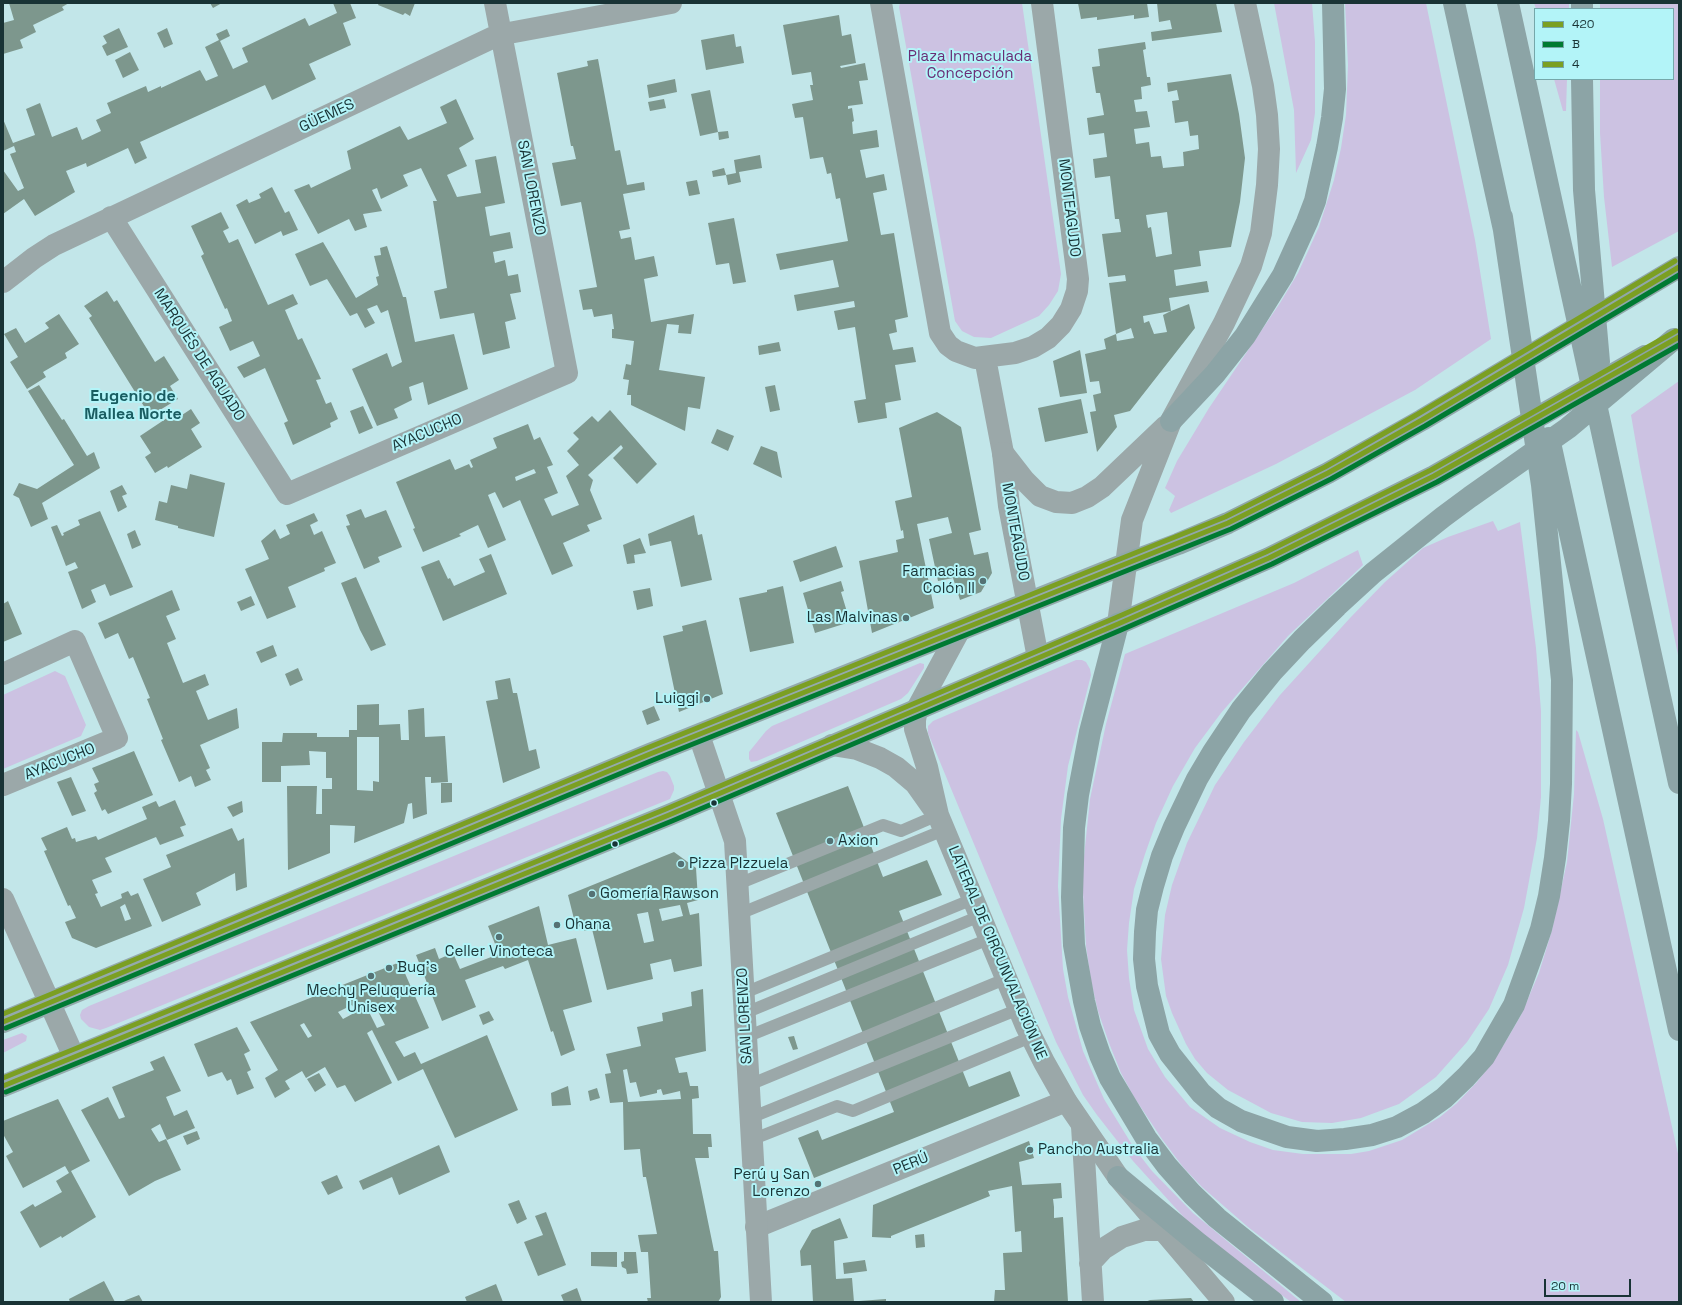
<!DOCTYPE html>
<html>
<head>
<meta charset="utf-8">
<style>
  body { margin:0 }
  #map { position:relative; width:1682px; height:1305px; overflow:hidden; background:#c2e6e9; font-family:"Space Grotesk",sans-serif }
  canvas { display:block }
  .frame { position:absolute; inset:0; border:4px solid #193335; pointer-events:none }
  .legend { position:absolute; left:1534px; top:8px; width:140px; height:72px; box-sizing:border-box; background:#b3f4f8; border:1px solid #75a7aa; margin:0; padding:5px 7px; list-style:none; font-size:12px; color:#193335 }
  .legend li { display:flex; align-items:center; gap:8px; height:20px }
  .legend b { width:20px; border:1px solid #75a7aa }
  .scale { position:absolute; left:1544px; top:1279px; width:87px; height:18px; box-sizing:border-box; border:2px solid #193335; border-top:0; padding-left:5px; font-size:12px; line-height:14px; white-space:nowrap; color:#193335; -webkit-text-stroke:3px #b3f4f8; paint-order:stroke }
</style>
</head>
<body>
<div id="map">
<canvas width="1682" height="1305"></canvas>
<div class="frame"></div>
<ul class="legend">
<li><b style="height:5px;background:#7b9f22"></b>420</li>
<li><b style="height:5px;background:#007a32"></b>B</li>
<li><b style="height:5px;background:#7b9f22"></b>4</li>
</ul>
<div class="scale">20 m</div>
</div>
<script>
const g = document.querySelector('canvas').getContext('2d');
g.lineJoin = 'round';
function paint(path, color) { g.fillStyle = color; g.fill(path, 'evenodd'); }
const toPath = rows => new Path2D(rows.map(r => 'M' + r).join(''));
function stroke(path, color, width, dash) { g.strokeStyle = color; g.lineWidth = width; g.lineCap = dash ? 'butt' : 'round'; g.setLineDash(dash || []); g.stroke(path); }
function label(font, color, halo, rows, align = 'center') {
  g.font = font + ' "Space Grotesk",sans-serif'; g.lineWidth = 4; g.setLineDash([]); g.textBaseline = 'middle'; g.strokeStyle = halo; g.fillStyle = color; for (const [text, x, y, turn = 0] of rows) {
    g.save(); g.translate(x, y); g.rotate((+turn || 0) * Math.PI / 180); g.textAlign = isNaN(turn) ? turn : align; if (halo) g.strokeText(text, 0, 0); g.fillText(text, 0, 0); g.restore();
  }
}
paint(toPath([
  [900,3,1022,3,1061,274,1058,291,1049,305,1039,316,991,338,974,337,962,331,955,321,899,7],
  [1274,3,1312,3,1315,42,1315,113,1311,140,1296,173,1294,110],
  [1345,3,1426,3,1475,240,1491,339,1415,390,1276,464,1171,513,1169,510,1175,496,1165,488,1177,461,1209,408,1280,303,1298,273,1319,227,1334,180,1341,148,1346,115,1348,65],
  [1534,3,1569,3,1569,9,1536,9],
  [1600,3,1679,3,1679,231,1612,267,1604,197,1600,133,1600,79,1673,79,1673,9,1600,9],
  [1554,79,1567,79,1566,111,1563,111],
  [1679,381,1679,660,1640,467,1631,415],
  [1493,521,1498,531,1520,522,1536,648,1541,711,1541,797,1537,838,1524,908,1508,965,1489,1009,1467,1042,1436,1077,1399,1104,1361,1118,1332,1123,1302,1122,1271,1113,1228,1090,1207,1073,1195,1059,1186,1044,1172,1013,1166,996,1161,959,1165,915,1172,885,1187,843,1215,785,1244,742,1280,695,1350,618,1385,582,1423,548,1448,537],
  [1358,550,1363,565,1288,636,1221,713,1195,748,1173,786,1156,823,1145,854,1134,889,1129,923,1127,950,1129,978,1134,1010,1148,1049,1165,1077,1190,1107,1220,1128,1250,1142,1273,1150,1303,1154,1351,1154,1369,1151,1402,1140,1440,1117,1457,1103,1477,1082,1492,1063,1506,1041,1521,1015,1539,973,1552,930,1567,862,1574,794,1576,730,1578,732,1603,819,1679,1158,1679,1302,1346,1302,1248,1227,1202,1187,1183,1167,1162,1139,1134,1097,1121,1073,1109,1043,1098,1011,1091,981,1086,946,1082,876,1090,799,1106,724,1125,654,1294,583],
  [1076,660,1082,660,1086,662,1090,669,1091,675,1068,766,1061,819,1058,886,1063,969,1068,997,1083,1051,1104,1099,1134,1148,1152,1171,1193,1213,1301,1302,1291,1302,1221,1250,1190,1224,1133,1161,1097,1115,1083,1095,1056,1042,928,733,928,726,933,721],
  [920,663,924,664,924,668,908,693,901,699,757,761,751,762,749,759,749,752,766,731,772,726],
  [55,671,65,676,86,725,81,736,3,769,3,695],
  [663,771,667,772,670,776,674,786,674,790,670,799,106,1028,100,1030,89,1027,81,1019,80,1015,82,1010,89,1006,658,772],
  [22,1033,27,1036,26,1041,3,1053,3,1040]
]), '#ccc2e2');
paint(toPath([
  [9,3,69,3,62,7,64,10,33,25,36,32,20,40,23,48,3,54,3,23,14,20],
  [210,3,222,3,213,8],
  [333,3,350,3,356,18,343,23,351,45,309,64,316,79,272,100,265,85,140,142,147,158,135,164,128,148,87,167,86,163,66,171,75,192,35,216,24,199,3,214,3,170,18,191,24,188,10,154,16,152,14,146,3,151,3,119,13,143,35,135,26,109,40,103,52,137,77,127,82,140,101,131,96,120,111,113,107,103,146,86,148,92,161,86,161,88,200,70,206,81,218,76,205,47,219,40,216,34,227,29,230,36,220,41,233,69,248,62,242,48,305,18,309,26,337,13],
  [379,3,415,3,410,16,405,13,403,15,378,5],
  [1078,3,1147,3,1149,17,1134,19,1134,15,1097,20,1097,17,1081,19],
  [1157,3,1216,3,1222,32,1152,41,1151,32,1172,29,1170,20,1159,22],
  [839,15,842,36,851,34,856,63,840,66,841,68,865,63,868,80,859,81,863,104,848,106,848,109,852,108,854,121,852,122,853,134,877,130,879,147,860,150,866,178,884,174,887,190,873,193,881,235,894,233,908,317,895,320,897,332,889,334,893,350,913,347,916,362,895,365,901,400,885,403,887,418,858,423,854,401,866,399,855,327,838,330,834,311,855,307,854,301,797,311,794,295,839,287,833,260,780,270,776,254,848,241,840,198,836,199,831,173,827,174,823,157,810,159,803,117,795,118,792,104,813,100,810,85,813,85,811,72,792,75,783,25],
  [119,28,128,47,107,56,102,46,107,43,103,36],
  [167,28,173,44,164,48,157,33],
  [734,34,736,47,741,46,744,63,706,70,701,40],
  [1145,42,1146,49,1143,50,1147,77,1150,77,1151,85,1141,87,1142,99,1134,100,1136,112,1147,111,1150,127,1134,129,1136,144,1149,142,1151,157,1161,156,1163,168,1184,166,1183,152,1199,149,1198,135,1190,136,1188,121,1175,123,1172,101,1179,100,1177,90,1168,92,1167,83,1231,74,1239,114,1245,158,1240,202,1231,247,1199,251,1201,266,1174,270,1176,286,1207,281,1209,292,1169,298,1171,311,1189,304,1195,328,1130,411,1114,415,1117,427,1097,452,1090,412,1096,411,1093,395,1101,393,1099,381,1090,382,1085,354,1106,349,1104,339,1116,334,1109,283,1126,281,1125,275,1108,277,1102,234,1121,232,1119,219,1115,219,1110,176,1095,178,1093,159,1107,157,1104,133,1089,135,1087,118,1104,115,1100,93,1096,93,1092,67,1100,66,1098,49],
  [1167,212,1172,254,1156,257,1151,227,1148,228,1146,215],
  [1171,311,1163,315,1167,332,1154,334,1149,321,1144,323,1143,316],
  [1131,328,1134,338,1117,341,1116,334],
  [130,52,139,70,123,78,115,60],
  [598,59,615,151,620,150,627,185,644,182,645,190,623,194,630,229,619,231,621,239,631,237,635,260,654,256,658,276,644,279,651,322,694,314,691,334,678,333,679,325,667,324,659,370,705,377,700,409,688,407,685,431,631,405,631,395,627,395,629,380,623,379,626,364,631,365,634,341,612,338,612,329,614,329,612,314,594,317,592,309,583,310,579,290,597,287,581,202,561,206,552,163,576,159,573,146,571,146,557,73,588,66,587,61],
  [675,79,677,92,649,98,647,85],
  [710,90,718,132,700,136,691,94],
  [456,99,474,139,459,148,467,166,447,175,457,197,481,193,475,160,496,156,505,203,485,207,490,236,510,232,513,248,493,252,495,263,505,260,508,276,518,274,521,292,510,294,516,319,505,322,510,348,483,355,474,313,440,319,434,291,447,288,433,201,437,201,421,168,403,175,408,186,381,199,377,188,372,190,382,211,363,214,367,227,355,231,349,219,318,234,294,190,309,184,311,188,351,169,347,151,400,126,408,140,447,123,440,107],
  [664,99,666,108,650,111,648,102],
  [728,131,729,138,719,140,718,132],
  [760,155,762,168,739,172,741,182,728,185,726,175,736,173,734,160],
  [724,168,726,175,713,177,712,171],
  [697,180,700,194,689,196,686,182],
  [272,187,285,213,289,211,298,230,283,236,281,231,255,244,236,205,247,199,249,203,261,198,259,194],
  [221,212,229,228,223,231,229,243,238,239,268,305,293,294,298,304,285,310,298,340,302,338,321,379,316,380,326,404,331,402,338,419,330,423,331,427,293,445,284,423,288,421,265,368,244,378,237,367,260,356,253,341,230,351,219,327,232,321,227,308,225,309,201,256,204,254,191,226],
  [734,218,746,282,733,284,729,263,716,265,708,223],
  [323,242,356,298,378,285,376,277,379,276,374,256,381,255,380,248,387,246,403,297,406,297,415,342,454,334,468,389,428,405,423,382,409,387,412,400,394,409,398,418,377,426,352,369,387,353,392,367,402,362,388,310,381,313,377,305,367,309,375,323,365,328,357,313,350,316,327,279,310,286,295,254],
  [107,291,114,302,117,300,155,362,164,356,179,380,170,386,178,399,150,416,89,318,92,316,84,306],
  [59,314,79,344,65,353,67,358,43,372,46,377,27,389,10,362,18,357,4,334,16,328,25,343,49,328,45,323],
  [779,342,781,351,759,355,758,346],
  [1080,350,1087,393,1060,397,1053,361],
  [39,385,62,420,64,419,87,456,94,452,100,468,42,503,48,519,31,527,19,498,13,495,19,483,37,489,74,465,28,391],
  [775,385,780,410,770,412,765,387],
  [1081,399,1088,433,1045,442,1038,408],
  [363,406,373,428,359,434,350,411],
  [191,409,200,423,191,429,202,447,168,468,167,466,155,473,145,457,151,453,140,436,179,410,182,415],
  [610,410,657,464,637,484,613,458,623,448,621,445,588,475,593,480,590,490,602,519,587,525,590,531,563,543,573,566,552,575,520,500,503,508,495,492,488,495,506,540,488,548,478,525,459,534,461,536,423,552,413,529,415,528,396,482,450,459,455,470,469,464,471,468,473,467,470,460,497,448,493,438,528,424,534,440,540,437,553,465,547,467,558,493,544,499,552,516,579,505,566,476,579,465,567,451,579,439,573,433,592,416,598,422],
  [534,469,536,473,516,481,515,477],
  [937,412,961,427,981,530,969,533,974,555,988,552,992,573,981,592,960,600,953,578,938,581,929,539,952,533,948,517,917,524,934,608,872,633,859,561,898,552,896,540,904,538,903,530,901,531,895,501,912,497,899,428],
  [717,429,734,436,728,451,711,443],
  [761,446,777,452,782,478,753,464],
  [190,474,225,483,214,537,178,528,178,526,155,520,159,501,167,503,171,485,187,489],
  [122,485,127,494,122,496,127,507,118,512,110,491],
  [361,509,365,518,386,510,402,547,378,557,380,562,364,569,346,526,350,525,346,515],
  [100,511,133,587,110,596,105,584,91,590,96,602,82,609,68,572,78,568,75,562,66,566,51,527,57,525,62,536,64,535,63,533,80,525,78,520],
  [314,513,318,521,310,525,314,535,322,531,336,563,324,568,325,571,288,587,296,607,267,619,245,569,269,559,261,541,275,529,280,539,290,534,286,525],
  [694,515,698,535,702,534,712,580,681,587,671,541,650,546,648,534],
  [135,530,141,545,132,549,127,534],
  [640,538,646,553,634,555,635,563,627,564,623,545],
  [836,546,843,567,800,582,793,561],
  [491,554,507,594,443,621,421,567,439,560,448,579,450,578,454,586,485,572,479,559],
  [356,577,386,645,371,651,360,630,341,583],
  [841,581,844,591,841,592,850,622,815,633,803,593],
  [783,586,794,643,750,652,739,598,767,592,767,590],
  [650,588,653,606,637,610,633,591],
  [172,590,180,610,166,616,176,639,167,643,183,683,205,674,209,685,196,691,208,720,237,708,239,728,200,745,210,768,206,770,211,780,195,787,191,776,179,782,161,740,163,739,147,699,150,698,133,657,129,659,118,633,105,639,98,623],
  [251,596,255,605,241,611,237,602],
  [8,601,22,634,3,642,3,604],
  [706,620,723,694,679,712,663,636,683,631,682,626],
  [273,645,277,656,261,663,256,652],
  [298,668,303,680,290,686,285,674],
  [510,678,513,693,517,693,529,751,536,749,540,768,503,783,486,701,498,699,495,681],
  [379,704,379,725,400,724,401,740,409,740,408,710,424,708,425,737,445,736,448,782,431,783,431,777,425,777,427,814,413,819,412,803,408,804,404,823,354,843,355,826,330,825,330,853,288,870,287,786,317,786,316,814,322,814,322,789,332,789,332,778,326,778,326,752,309,751,310,765,281,766,281,782,262,782,262,742,282,742,283,733,317,733,317,737,349,737,349,730,357,730,357,705],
  [357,737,379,737,379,782,373,781,373,791,357,790],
  [654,706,660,720,647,725,642,711],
  [134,751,153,795,108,814,105,809,102,811,94,793,97,791,94,784,99,782,92,768],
  [71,777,86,811,72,816,57,782],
  [441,783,452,783,452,802,441,803],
  [848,786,883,877,927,860,942,895,899,911,969,1087,1010,1071,1020,1096,814,1178,798,1138,818,1130,822,1140,894,1112,776,813],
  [175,800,186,825,180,827,184,836,160,845,156,837,105,858,112,872,92,880,98,893,95,894,101,907,122,898,121,894,128,891,131,896,138,893,152,926,96,948,72,938,65,922,76,918,70,905,68,906,44,851,47,850,41,838,67,827,72,839,75,838,76,842,96,836,98,840,147,819,142,807,156,801,159,807],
  [125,904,131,919,125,921,120,907],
  [242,801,243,812,233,817,227,807],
  [232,828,238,841,244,838,247,887,236,891,235,873,196,893,201,905,162,922,143,879,171,867,166,855],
  [674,852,696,868,698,900,687,903,690,915,699,913,702,966,674,972,671,959,650,964,653,979,607,990,592,929,584,931,583,926,576,927,568,895],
  [680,905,683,916,662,921,659,909],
  [648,912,654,941,644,943,637,914],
  [539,906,548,945,576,938,592,1002,563,1010,575,1050,561,1056,553,1031,551,1032,528,960,505,969,503,966,465,980,476,1007,442,1021,416,955,435,948,439,959,453,953,460,969,499,954,488,926],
  [400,962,429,1028,395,1042,404,1057,415,1052,421,1064,487,1035,518,1110,455,1138,423,1069,398,1081,372,1030,367,1033,392,1083,355,1102,345,1085,337,1088,325,1067,306,1078,302,1071,285,1081,290,1089,275,1098,265,1078,278,1070,250,1022],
  [373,1002,385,1025,377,1028,366,1006],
  [352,1005,356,1012,343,1019,338,1012],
  [304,1023,312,1036,308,1038,300,1025],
  [703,989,706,1051,675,1058,679,1073,687,1072,690,1086,698,1086,699,1098,692,1099,693,1134,711,1134,712,1147,708,1147,709,1158,695,1158,714,1251,718,1251,721,1297,718,1302,648,1302,647,1298,651,1298,648,1252,641,1252,638,1235,657,1234,646,1177,643,1177,640,1149,624,1150,623,1102,610,1103,605,1074,611,1073,606,1054,641,1046,637,1027,663,1021,662,1013,692,1006,691,992],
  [627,1069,630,1083,636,1082,640,1097,657,1093,657,1090,661,1089,663,1095,680,1091,681,1099,628,1102,623,1070],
  [489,1011,494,1020,483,1025,479,1015],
  [237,1027,250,1051,244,1054,251,1070,247,1072,254,1088,237,1095,231,1079,227,1081,222,1072,208,1077,194,1044],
  [794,1036,798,1049,793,1050,788,1037],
  [164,1056,181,1091,166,1097,174,1116,187,1110,195,1128,167,1140,160,1124,151,1129,159,1142,166,1139,181,1170,155,1181,129,1196,81,1110,108,1097,119,1119,125,1117,112,1087,154,1070,150,1062],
  [319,1073,326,1085,315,1092,307,1079],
  [568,1086,571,1105,552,1106,551,1093],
  [597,1088,600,1098,590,1101,588,1091],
  [58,1099,90,1161,71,1171,96,1217,62,1238,61,1236,40,1248,20,1212,33,1204,35,1207,62,1192,56,1181,69,1173,65,1166,23,1188,6,1156,13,1152,3,1134,3,1121],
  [197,1131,200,1139,187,1145,183,1136],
  [1029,1141,1034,1158,1019,1162,1022,1185,1061,1183,1062,1198,1053,1199,1054,1207,1054,1218,1063,1217,1068,1302,994,1302,995,1290,1005,1290,1003,1253,1022,1252,1021,1231,1015,1232,1012,1186,988,1191,990,1196,891,1236,891,1238,872,1237,873,1205],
  [439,1145,450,1172,399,1195,392,1177,363,1190,359,1181],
  [337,1175,343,1188,328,1195,321,1182],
  [519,1200,527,1219,517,1224,508,1204],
  [546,1212,566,1265,538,1276,524,1242,543,1235,535,1216],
  [840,1218,848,1238,834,1241,836,1279,852,1278,854,1302,813,1302,811,1265,801,1266,800,1251,812,1230],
  [924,1234,925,1247,916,1248,915,1235],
  [591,1252,617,1252,617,1267,591,1266],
  [624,1252,636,1252,638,1273,627,1274,626,1269,622,1267,621,1262,624,1261],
  [865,1260,867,1271,844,1274,843,1263],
  [104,1281,115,1302,70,1302,69,1299],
  [496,1284,503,1302,467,1302,465,1297],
  [577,1288,582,1302,564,1302,561,1295],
  [139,1295,143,1302,122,1302,126,1300],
  [1191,1298,1194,1302,1145,1302,1150,1300],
  [886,1299,886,1302,859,1302,859,1301]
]), '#7d978d');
stroke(toPath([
  [738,884,883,825,901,831,938,815],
  [739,914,944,830],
  [744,993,973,899],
  [745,1013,980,916],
  [746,1037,989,939],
  [749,1085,1005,979],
  [750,1118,1019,1009],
  [751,1140,837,1106,853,1111,1031,1037]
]), '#9ba8a9', 12);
stroke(toPath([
  [881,3,940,333,948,345,956,351,975,358,1015,353,1033,347,1048,338,1061,325,1071,309,1077,291,1078,279,1042,3],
  [111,217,287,494,567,373,495,3],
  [3,282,34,258,54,245,498,35,671,3],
  [985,358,1003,453,1009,506,1038,658],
  [3,674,75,641,117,738,3,785],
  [3,899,74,1057],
  [1082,1126,1093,1302],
  [756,1227,1066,1101],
  [1090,1263,1103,1249,1122,1237,1144,1230,1167,1230,1178,1232]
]), '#9ba8a9', 22);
stroke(toPath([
  [1003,453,1024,480,1040,496,1056,502,1072,503,1087,497,1102,487,1166,426],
  [1118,624,1132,520,1171,421,1224,323,1251,266,1261,233,1267,185,1269,149,1267,115,1263,86,1245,3],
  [959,631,917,709,915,720,915,729,927,767,938,815,1026,1026,1044,1062,1066,1101,1118,1177,1224,1302],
  [699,735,735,841,761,1302],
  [832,745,857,749,880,758,896,767,915,783,932,807]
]), '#9ba8a9', 22);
stroke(toPath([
  [3,1022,650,754,1125,564],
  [3,1086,669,815,1118,624]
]), '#94aaac', 22);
stroke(toPath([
  [1125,564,1178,544,1228,523,1328,473,1422,420,1679,267],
  [1118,624,1269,558,1434,476,1645,356]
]), '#90a7a9', 22);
stroke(toPath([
  [1454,3,1504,230],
  [1508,3,1679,783],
  [1582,9,1582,3],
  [1582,79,1584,190,1599,362],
  [1502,217,1542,485,1562,680,1561,784,1559,821,1555,858,1549,896,1541,929,1531,958,1514,1005,1484,1057,1466,1077,1444,1098,1423,1113,1397,1127,1372,1135,1345,1139,1317,1141,1287,1137,1241,1121,1218,1108,1201,1093,1170,1054,1159,1034,1147,986,1144,959,1145,932,1147,910,1153,886,1162,856,1174,827,1197,779,1213,752,1241,710,1272,672,1302,640,1337,606,1373,573,1443,517,1470,497,1568,428,1674,339],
  [1171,421,1215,374,1245,336,1283,275,1307,222,1315,201,1327,147,1332,118,1335,89,1333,3],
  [1549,438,1679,1030],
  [1118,624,1090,732,1078,795,1074,828,1072,897,1074,945,1084,1001,1090,1026,1100,1055,1110,1078,1146,1138,1167,1166,1192,1194,1217,1218,1322,1302],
  [1118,1177,1199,1244,1273,1302]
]), '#8ca4a6', 22);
stroke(toPath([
  [3,1022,650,754,1228,523,1328,473,1422,420,1679,267],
  [3,1086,669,815,1118,624,1269,558,1434,476,1679,337]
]), '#7b9f22', 5);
stroke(toPath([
  [6,1028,653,760,1231,529,1331,479,1425,426,1679,275],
  [6,1092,672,821,1121,630,1272,564,1437,482,1679,345]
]), '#007a32', 5);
stroke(toPath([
  [3,1014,647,748,1225,517,1325,467,1418,414,1675,261],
  [3,1078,666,809,1115,618,1266,552,1431,470,1676,331]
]), '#7b9f22', 5);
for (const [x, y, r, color] of [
  [983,581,4,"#547274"],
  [906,618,4,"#547274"],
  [707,699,4,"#547274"],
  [714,803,3.5,"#193335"],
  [830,841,4,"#547274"],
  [615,844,3.5,"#193335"],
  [681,864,4,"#547274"],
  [592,894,4,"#547274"],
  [557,925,4,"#547274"],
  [499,937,4,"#547274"],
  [389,968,4,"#547274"],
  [371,976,4,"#547274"],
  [1030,1150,4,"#547274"],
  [818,1184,4,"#547274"]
]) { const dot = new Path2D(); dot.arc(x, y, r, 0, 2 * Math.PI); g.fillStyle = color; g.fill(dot); stroke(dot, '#b3f4f8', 1.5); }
label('15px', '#6a2d75', '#b3f4f8', [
  ["Plaza Inmaculada",970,57],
  ["Concepción",970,74]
]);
label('15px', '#193335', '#b3f4f8', [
  ["GÜEMES",327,116,-25],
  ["SAN LORENZO",531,188,79],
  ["MONTEAGUDO",1069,208,83],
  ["MARQUÉS DE AGUADO",199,355,57],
  ["AYACUCHO",427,433,-23],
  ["MONTEAGUDO",1015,532,80],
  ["AYACUCHO",60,762,-22],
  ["LATERAL DE CIRCUNVALACIÓN NE",997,953,67],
  ["SAN LORENZO",745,1016,-93],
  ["PERÚ",911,1164,-22]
]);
label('15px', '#193335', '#b3f4f8', [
  ["Farmacias",975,572,"right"],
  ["Colón II",975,589,"right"],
  ["Las Malvinas",898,618,"right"],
  ["Luiggi",699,699,"right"],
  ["Axion",838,841],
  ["Pizza PIzzuela",689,864],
  ["Gomería Rawson",600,894],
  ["Ohana",565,925],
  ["Celler Vinoteca",499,952,"center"],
  ["Bug's",397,968],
  ["Mechy Peluquería",371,991,"center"],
  ["Unisex",371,1008,"center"],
  ["Pancho Australia",1038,1150],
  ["Perú y San",810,1175,"right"],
  ["Lorenzo",810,1192,"right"]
], 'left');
label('bold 16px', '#195d61', '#b3f4f8', [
  ["Eugenio de",133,397],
  ["Mallea Norte",133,415]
]);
</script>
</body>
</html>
